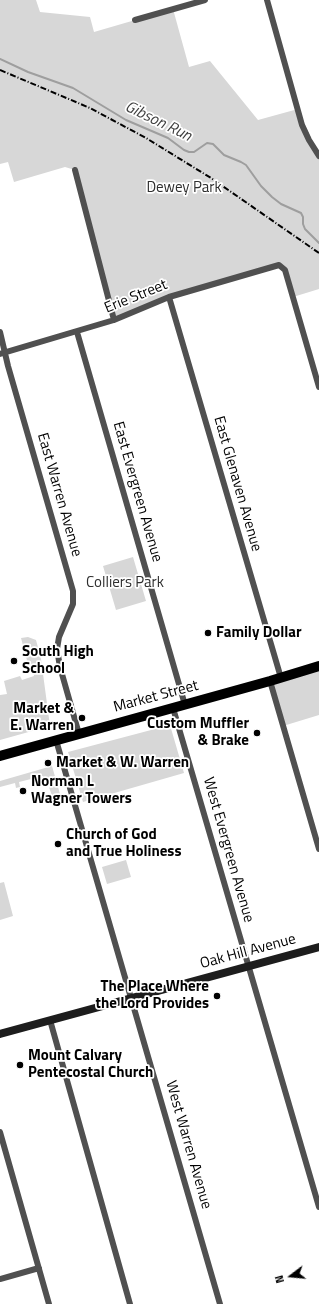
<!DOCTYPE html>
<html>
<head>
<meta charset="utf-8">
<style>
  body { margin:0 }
  #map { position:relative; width:319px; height:1304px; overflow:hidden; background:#fff; font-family:"Titillium Web",sans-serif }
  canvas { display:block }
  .north { position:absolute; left:271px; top:1256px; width:40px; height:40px; -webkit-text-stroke:3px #fff; paint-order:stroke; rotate:254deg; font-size:11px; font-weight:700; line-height:16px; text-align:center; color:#000 }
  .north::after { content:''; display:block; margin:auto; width:14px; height:18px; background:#000; clip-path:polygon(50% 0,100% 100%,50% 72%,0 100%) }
</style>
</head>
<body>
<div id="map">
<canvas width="319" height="1304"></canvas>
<div class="north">N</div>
</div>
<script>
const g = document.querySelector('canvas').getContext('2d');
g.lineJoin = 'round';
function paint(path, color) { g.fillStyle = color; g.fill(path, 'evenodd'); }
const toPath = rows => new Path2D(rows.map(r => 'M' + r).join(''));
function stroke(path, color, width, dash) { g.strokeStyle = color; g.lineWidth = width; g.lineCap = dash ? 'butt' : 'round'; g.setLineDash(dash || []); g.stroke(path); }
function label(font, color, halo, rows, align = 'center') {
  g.font = font + ' "Titillium Web",sans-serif'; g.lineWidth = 3.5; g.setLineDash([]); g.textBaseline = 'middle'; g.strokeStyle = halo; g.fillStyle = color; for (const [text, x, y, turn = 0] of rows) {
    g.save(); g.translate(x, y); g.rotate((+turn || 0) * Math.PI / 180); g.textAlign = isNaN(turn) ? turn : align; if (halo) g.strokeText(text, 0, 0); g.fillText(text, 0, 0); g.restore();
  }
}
paint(toPath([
  [0,0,36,0,40,12,90,17,94,32,173,9,189,67,210,61,258,120,298,109,319,156,319,289,293,297,282,266,169,297,114,320,75,170,65,167,14,182,8,162,0,164],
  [133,557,146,601,116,610,103,566],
  [28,637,36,640,41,659,50,726,0,740,0,695,7,694,4,681,20,676,22,680,34,676,31,663,28,664,21,638],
  [319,666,319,715,283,726,270,681],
  [170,725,184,773,83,802,68,752],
  [52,766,60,794,52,796,48,784,45,784,43,776,19,782,20,787,16,788,15,783,0,787,0,781],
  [126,860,131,877,107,884,102,867],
  [4,882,13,916,0,920,0,883]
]), '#d7d7d7');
stroke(toPath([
  [0,59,28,72,73,88,126,120,168,138,184,150,189,152,194,152,207,143,213,144,224,155,241,162,246,165,261,186,272,197,281,204,301,213,303,217,303,224,305,229,319,243]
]), '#9e9e9e', 2);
stroke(toPath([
  [267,0,302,125,309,140,319,156],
  [135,20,205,0],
  [75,170,114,320],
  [169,297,281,678],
  [0,332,8,366,73,591,73,604,59,637,57,649,60,667,79,734],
  [77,332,185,705],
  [0,354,114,320,169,297,279,265,285,270,319,387],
  [270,681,319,849],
  [173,708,319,1207],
  [56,740,220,1304],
  [50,1020,130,1304],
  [0,1132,49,1304],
  [0,1279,39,1268]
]), '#505050', 6);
stroke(toPath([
  [0,1034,319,947]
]), '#1d1d1d', 8);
stroke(toPath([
  [0,756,270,681,319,666]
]), '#000', 10);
stroke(toPath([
  [0,70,90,108,146,138,211,178,319,253]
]), '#000', 2, [6, 2, 1, 2]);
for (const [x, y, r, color] of [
  [208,633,4,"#000"],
  [14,661,4,"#000"],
  [82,718,4,"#000"],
  [257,733,4,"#000"],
  [48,763,4,"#000"],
  [23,791,4,"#000"],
  [58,844,4,"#000"],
  [217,996,4,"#000"],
  [20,1065,4,"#000"]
]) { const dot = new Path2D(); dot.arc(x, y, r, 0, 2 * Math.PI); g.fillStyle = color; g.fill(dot); stroke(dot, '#fff', 1.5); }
label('15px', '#2e2e2e', '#fff', [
  ["Dewey Park",184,188],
  ["Colliers Park",125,583]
]);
label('15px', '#000', '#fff', [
  ["Erie Street",136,297,-22],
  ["East Glenaven Avenue",237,484,74],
  ["East Evergreen Avenue",137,492,74],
  ["East Warren Avenue",59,495,74],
  ["Market Street",156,697,-15],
  ["West Evergreen Avenue",228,850,74],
  ["Oak Hill Avenue",248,952,-15],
  ["West Warren Avenue",188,1145,74]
]);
label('bold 15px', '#000', '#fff', [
  ["Family Dollar",216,633],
  ["South High",22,652],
  ["School",22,669],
  ["Market &",74,709,"right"],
  ["E. Warren",74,726,"right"],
  ["Custom Muffler",249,724,"right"],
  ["& Brake",249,741,"right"],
  ["Market & W. Warren",56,763],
  ["Norman L",31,782],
  ["Wagner Towers",31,799],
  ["Church of God",66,835],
  ["and True Holiness",66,852],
  ["The Place Where",209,987,"right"],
  ["the Lord Provides",209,1004,"right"],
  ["Mount Calvary",28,1056],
  ["Pentecostal Church",28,1073]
], 'left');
label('italic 16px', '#3f3f3f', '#fff', [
  ["Gibson Run",158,122,26]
]);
</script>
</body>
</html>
